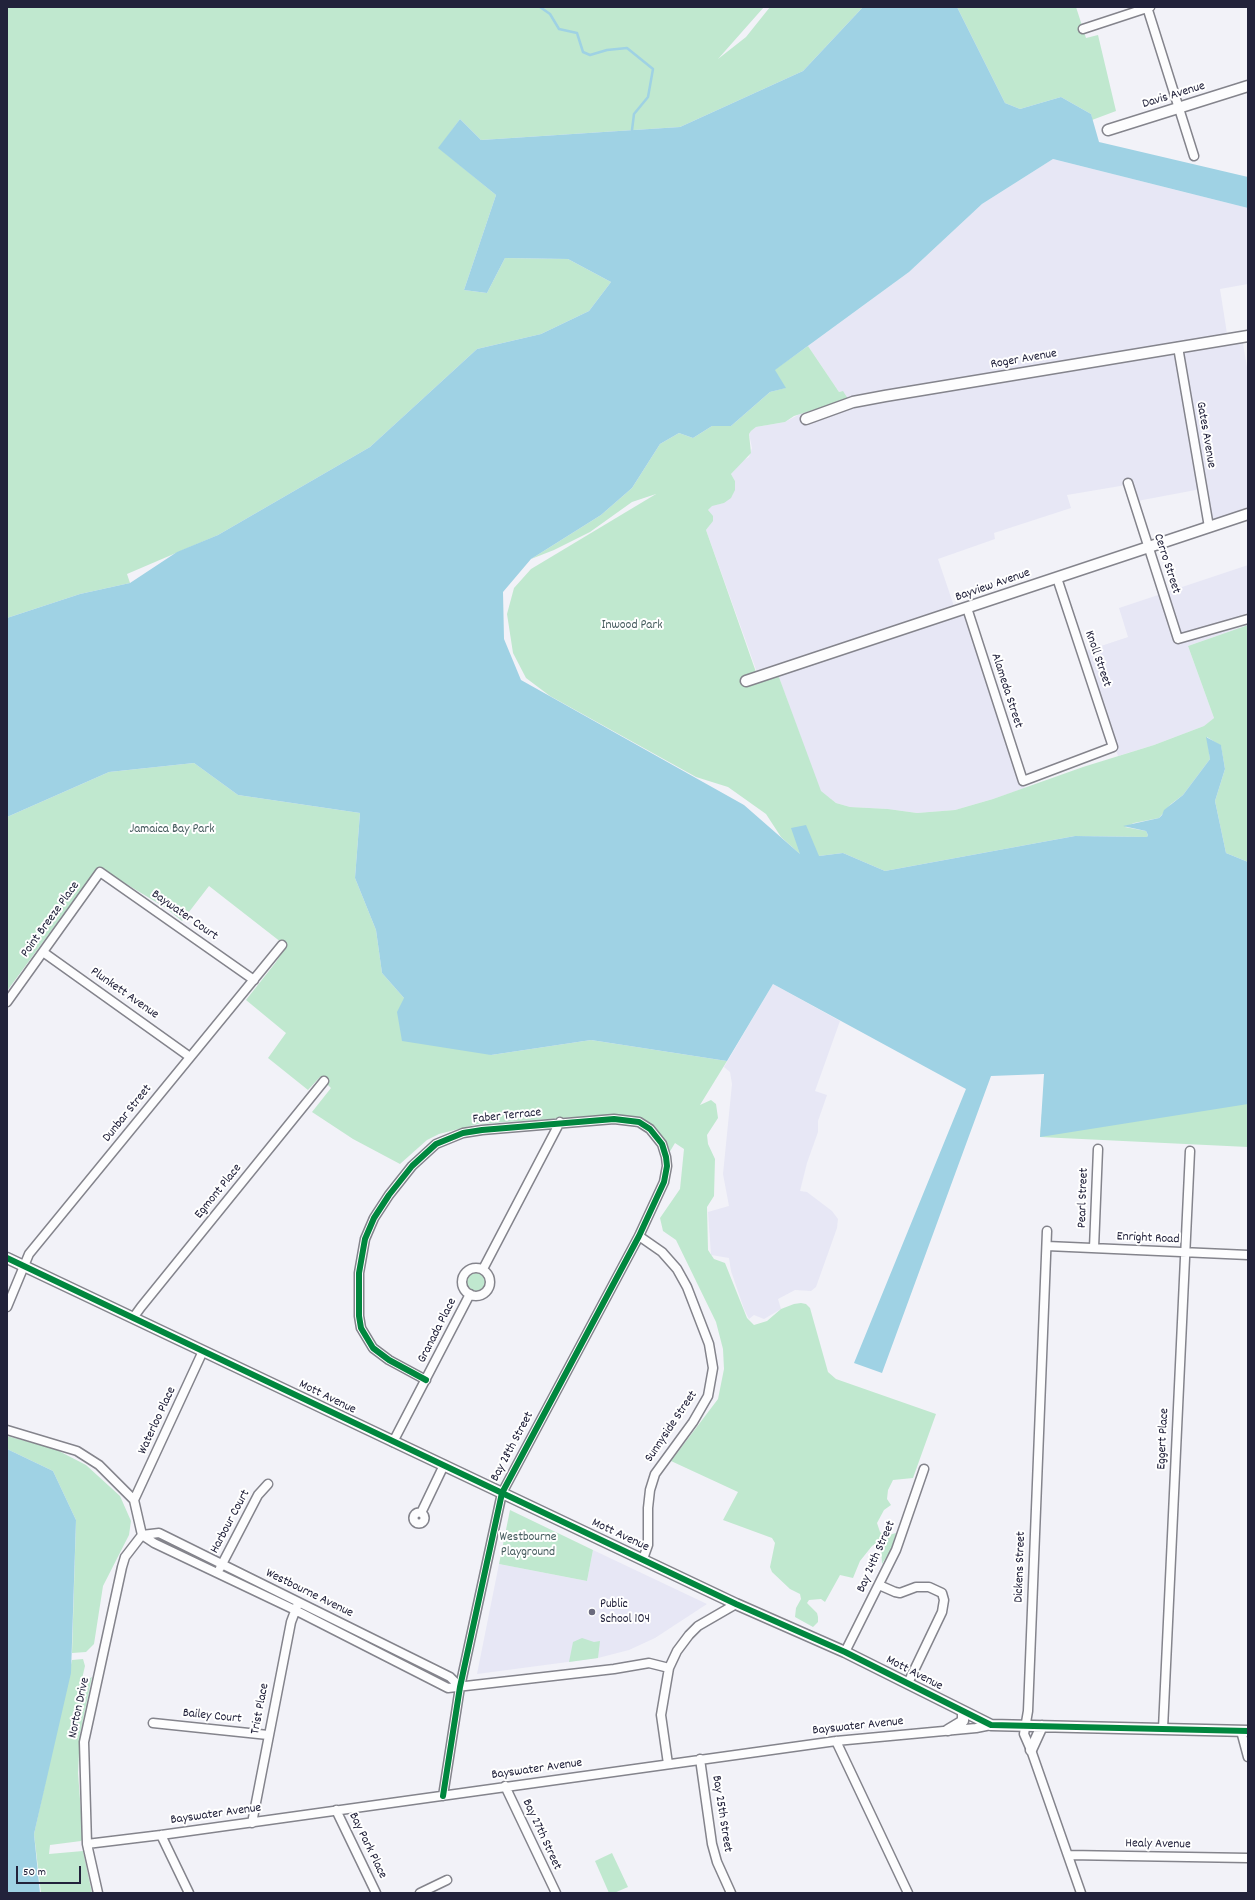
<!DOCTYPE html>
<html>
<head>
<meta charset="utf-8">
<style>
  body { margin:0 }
  #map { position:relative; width:1255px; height:1900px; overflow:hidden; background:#f2f2f8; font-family:Dekko,sans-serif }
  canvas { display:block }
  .frame { position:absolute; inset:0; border:8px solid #22223b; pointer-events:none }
  .scale { position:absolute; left:16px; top:1866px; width:65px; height:18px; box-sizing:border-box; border:2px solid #22223b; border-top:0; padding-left:5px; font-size:12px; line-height:14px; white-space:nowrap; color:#22223b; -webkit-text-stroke:3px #fff; paint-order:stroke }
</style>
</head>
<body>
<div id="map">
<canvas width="1255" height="1900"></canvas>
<div class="frame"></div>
<div class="scale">50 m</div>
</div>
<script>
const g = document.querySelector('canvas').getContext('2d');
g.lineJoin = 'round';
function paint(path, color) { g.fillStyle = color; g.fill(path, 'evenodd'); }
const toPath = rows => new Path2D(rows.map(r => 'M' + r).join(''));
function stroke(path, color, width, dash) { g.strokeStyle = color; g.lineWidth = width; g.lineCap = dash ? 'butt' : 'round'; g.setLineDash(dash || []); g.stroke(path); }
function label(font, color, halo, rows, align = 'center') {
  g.font = font + ' Dekko,sans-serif'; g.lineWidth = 4; g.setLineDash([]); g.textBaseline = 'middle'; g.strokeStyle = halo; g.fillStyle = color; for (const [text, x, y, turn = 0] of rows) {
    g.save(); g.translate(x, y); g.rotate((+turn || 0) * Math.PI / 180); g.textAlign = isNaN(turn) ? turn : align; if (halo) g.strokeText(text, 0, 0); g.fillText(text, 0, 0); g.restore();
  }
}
paint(toPath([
  [1053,159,1248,208,1248,284,1220,289,1228,340,1242,338,1248,373,1248,515,1208,529,1201,489,1132,502,1126,485,1067,495,1071,508,994,533,995,539,938,559,956,612,965,609,1025,788,993,799,955,810,917,813,888,809,850,807,836,803,820,791,776,669,758,675,706,530,710,525,708,510,712,505,724,503,735,481,731,474,742,461,749,457,752,448,749,434,751,431,756,427,785,422,843,391,839,392,808,346,909,272,982,204],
  [1248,565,1248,625,1188,646,1214,718,1204,726,1154,745,1118,756,1083,652,1128,637,1119,608],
  [773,984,840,1021,815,1091,827,1095,818,1121,818,1132,807,1163,800,1191,807,1192,832,1211,838,1219,837,1228,816,1287,811,1291,795,1290,778,1299,781,1309,764,1319,754,1315,749,1319,744,1309,731,1271,729,1258,711,1255,708,1212,729,1206,723,1174,732,1084,730,1072,724,1067],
  [593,1550,707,1604,655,1638,629,1650,598,1658,477,1674,499,1564,587,1581]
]), '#e7e7f5');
paint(toPath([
  [7,7,764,7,718,59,746,37,770,7,863,7,803,71,680,127,481,140,460,119,439,148,496,195,464,290,487,293,505,258,568,259,611,282,589,311,541,334,477,349,370,447,218,535,127,574,130,583,80,594,7,618],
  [957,7,1076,7,1086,38,1098,35,1116,111,1092,120,1091,114,1061,97,1020,109,1005,103],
  [808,346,839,392,843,391,848,399,794,416,785,422,756,427,751,431,749,434,751,453,731,474,735,481,735,490,731,498,724,503,712,506,708,510,713,516,713,521,706,530,757,675,776,669,821,791,836,803,850,807,888,809,917,813,955,810,993,799,1083,767,1154,745,1204,726,1214,718,1188,646,1248,625,1248,862,1226,853,1215,801,1225,769,1221,746,1207,737,1210,759,1183,795,1171,804,1159,818,1134,823,1125,827,1146,831,1148,835,1147,837,1075,836,885,871,843,853,819,856,801,855,781,837,766,814,728,787,696,777,550,696,526,678,513,653,507,614,514,588,531,569,656,494,632,502,590,532,554,550,531,559,601,515,632,488,660,444,679,433,693,438,712,426,731,426,770,392,785,388,774,370],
  [194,763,238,795,360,813,355,878,376,930,382,973,404,998,491,1055,591,1040,727,1061,700,1105,711,1100,716,1104,718,1118,707,1135,708,1144,715,1159,714,1196,707,1207,708,1250,714,1259,725,1263,747,1318,754,1325,767,1321,781,1309,794,1304,801,1303,806,1304,810,1308,828,1372,836,1379,936,1414,913,1478,893,1480,888,1490,887,1499,891,1505,884,1510,877,1523,880,1532,885,1536,896,1533,891,1550,882,1564,881,1546,878,1542,872,1546,860,1561,853,1578,840,1575,825,1602,821,1599,809,1600,807,1603,817,1613,818,1617,818,1622,813,1627,795,1617,796,1608,801,1599,800,1594,790,1589,772,1572,770,1567,775,1543,772,1538,723,1520,738,1492,671,1461,718,1399,724,1369,723,1349,716,1322,676,1240,663,1231,660,1218,680,1189,684,1149,675,1143,669,1153,655,1129,648,1123,641,1119,624,1115,606,1115,478,1124,439,1134,427,1140,400,1164,353,1139,312,1112,331,1088,320,1077,308,1090,268,1058,286,1033,246,1000,276,962,286,946,209,886,182,921,166,908,98,867,7,991,7,817,109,772],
  [1248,1061,1248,1147,1040,1137,1045,1077],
  '467 1282a9 9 0 1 1 18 0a9 9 0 1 1-18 0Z',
  [7,1436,55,1449,86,1465,120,1496,131,1521,129,1535,103,1586,94,1644,86,1652,72,1653,76,1520,53,1471,7,1449],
  [510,1510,593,1550,587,1581,499,1564],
  [582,1638,594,1642,600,1641,598,1658,569,1662,573,1642],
  [83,1659,85,1666,81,1683,92,1677,80,1734,78,1773,83,1838,81,1841,50,1845,49,1854,83,1851,92,1893,41,1893,34,1834,72,1660],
  [612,1853,628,1887,614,1893,609,1893,595,1861]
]), '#c0e8cf');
paint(toPath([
  [863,7,957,7,1005,103,1020,109,1061,97,1091,114,1099,142,1248,177,1248,208,1053,159,982,204,909,272,775,370,786,388,770,392,731,426,712,426,693,438,679,433,660,444,632,488,601,515,531,559,503,592,504,639,521,680,744,805,800,854,791,828,806,825,819,856,843,853,885,871,1075,836,1147,837,1148,835,1146,831,1123,826,1159,818,1162,815,1164,810,1183,795,1210,759,1206,737,1221,745,1225,769,1215,801,1226,853,1248,862,1248,1104,1040,1137,1044,1074,991,1076,882,1373,854,1363,966,1089,773,984,727,1061,591,1040,491,1055,402,1041,397,1012,404,998,382,973,376,930,355,878,360,813,238,795,194,763,109,772,7,817,7,618,80,594,130,583,177,552,218,535,370,447,477,349,541,334,589,311,611,282,568,259,505,258,487,293,464,290,496,195,438,148,460,119,481,140,680,127,803,71],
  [7,1449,53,1471,76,1520,71,1673,34,1834,40,1893,7,1893]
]), '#9fd2e4');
stroke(toPath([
  [540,7,550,14,559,29,577,33,583,52,590,55,607,50,627,48,653,69,648,97,634,114,632,130]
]), '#9fd2e4', 2.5);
const minor = toPath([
  [1147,7,1194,156],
  [1083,29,1150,7],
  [1178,347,1209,527],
  [1128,483,1178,639,1248,619],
  [967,608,1023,781,1113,747,1057,578],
  [43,952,190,1057],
  [7,1002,100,872,254,980],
  [1047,1231,1028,1711,1024,1734,1031,1750,1081,1893],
  [639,1236,662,1252,677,1269,687,1287,709,1344,713,1368,708,1396,693,1422,655,1474,650,1490,648,1508,648,1545,643,1559],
  [1047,1246,1248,1255],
  [1094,1248,1098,1149],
  '462 1282a14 14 0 1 1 28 0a14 14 0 1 1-28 0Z',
  [483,1269,560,1122],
  [7,1307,29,1254,282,945],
  [133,1318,141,1307,324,1081],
  [426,1380,389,1360,373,1348,361,1328,359,1316,359,1273,365,1239,374,1218,389,1195,412,1166,436,1144,463,1133,482,1130,614,1119,639,1122,650,1129,662,1144,666,1157,667,1166,664,1182,639,1236,502,1493,460,1687,443,1796],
  [7,1430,77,1451,99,1465,134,1500,142,1535,154,1543,295,1610,448,1688,614,1669,649,1663,669,1668],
  [393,1442,470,1294],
  [134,1500,203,1351],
  '413.5 1518a5.5 5.5 0 1 1 11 0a5.5 5.5 0 1 1-11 0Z',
  [421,1513,444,1465],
  [142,1535,159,1533,450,1677,460,1687],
  [220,1568,258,1495,268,1484],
  [879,1585,895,1592,900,1593,916,1587,929,1587,942,1593,944,1600,942,1612,908,1683],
  [845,1652,896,1550,924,1469],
  [153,1723,268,1735],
  [1163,1729,1190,1151],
  [1241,1731,1248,1757],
  [836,1741,908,1893],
  [700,1759,712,1844,717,1862,731,1893],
  [668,1764,661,1715,669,1668,677,1651,689,1635,698,1626,736,1604],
  [505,1786,556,1893],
  [336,1810,376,1893],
  [252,1823,291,1622,297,1606],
  [161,1835,189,1893],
  [87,1844,161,1835,836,1741,976,1728,991,1725],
  [1068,1855,1248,1858],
  [98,1893,87,1844,84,1742,122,1567,125,1557,142,1535],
  [420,1893,447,1880]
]);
const tertiary = toPath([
  [1108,130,1248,86],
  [806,419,853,402,885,396,1248,336],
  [746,681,1248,514],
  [7,1258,736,1604,845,1652,991,1725,1248,1731],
  [948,1730,963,1721,963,1712],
  [1031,1750,1042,1726]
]);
stroke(minor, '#84848c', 11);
stroke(tertiary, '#84848c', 13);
stroke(minor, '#fdfdfe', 8);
stroke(tertiary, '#fdfdfe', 10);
stroke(toPath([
  [7,1258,736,1604,845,1652,991,1725,1248,1731],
  [426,1380,389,1360,373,1348,361,1328,359,1316,359,1273,365,1239,374,1218,389,1195,412,1166,436,1144,463,1133,482,1130,614,1119,639,1122,650,1129,662,1144,666,1157,667,1166,664,1182,639,1236,502,1493,460,1687,443,1796]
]), '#00873e', 6);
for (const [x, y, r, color] of [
  [592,1612,4,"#6b6b7d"]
]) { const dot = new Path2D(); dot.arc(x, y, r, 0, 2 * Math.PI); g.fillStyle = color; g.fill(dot); stroke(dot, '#fff', 1.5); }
label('13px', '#22223b', '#fff', [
  ["Davis Avenue",1174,96,-17],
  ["Roger Avenue",1024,360,-10],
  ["Gates Avenue",1205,435,80],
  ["Cerro Street",1166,564,72],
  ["Bayview Avenue",993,586,-19],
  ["Knoll Street",1097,659,71],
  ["Alameda Street",1006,691,72],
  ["Baywater Court",184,916,35],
  ["Point Breeze Place",51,920,-54],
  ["Plunkett Avenue",124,994,35],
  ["Dunbar Street",128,1114,-51],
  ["Faber Terrace",507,1117,-6],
  ["Egmont Place",219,1192,-51],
  ["Pearl Street",1084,1198,-88],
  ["Enright Road",1148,1239,3],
  ["Granada Place",438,1331,-63],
  ["Mott Avenue",327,1398,26],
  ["Waterloo Place",158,1421,-65],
  ["Sunnyside Street",672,1427,-56],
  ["Eggert Place",1164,1439,-87],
  ["Bay 28th Street",513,1447,-62],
  ["Harbour Court",231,1522,-62],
  ["Mott Avenue",620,1536,25],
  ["Bay 24th Street",877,1557,-66],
  ["Dickens Street",1021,1567,-88],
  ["Westbourne Avenue",309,1594,26],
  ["Mott Avenue",914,1674,27],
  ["Norton Drive",80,1708,-78],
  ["Trist Place",261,1709,-79],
  ["Bailey Court",212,1717,6],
  ["Bayswater Avenue",858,1727,-6],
  ["Bayswater Avenue",537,1770,-8],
  ["Bay 25th Street",721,1814,81],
  ["Bayswater Avenue",216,1815,-8],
  ["Bay 27th Street",541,1835,65],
  ["Healy Avenue",1158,1845,1],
  ["Bay Park Place",367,1846,64]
]);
label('13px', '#455b5d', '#fff', [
  ["Inwood Park",632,626],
  ["Jamaica Bay Park",172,830],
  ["Westbourne",528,1538],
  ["Playground",528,1553]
]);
label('13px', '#22223b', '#fff', [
  ["Public",600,1605],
  ["School 104",600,1620]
], 'left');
</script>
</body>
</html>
